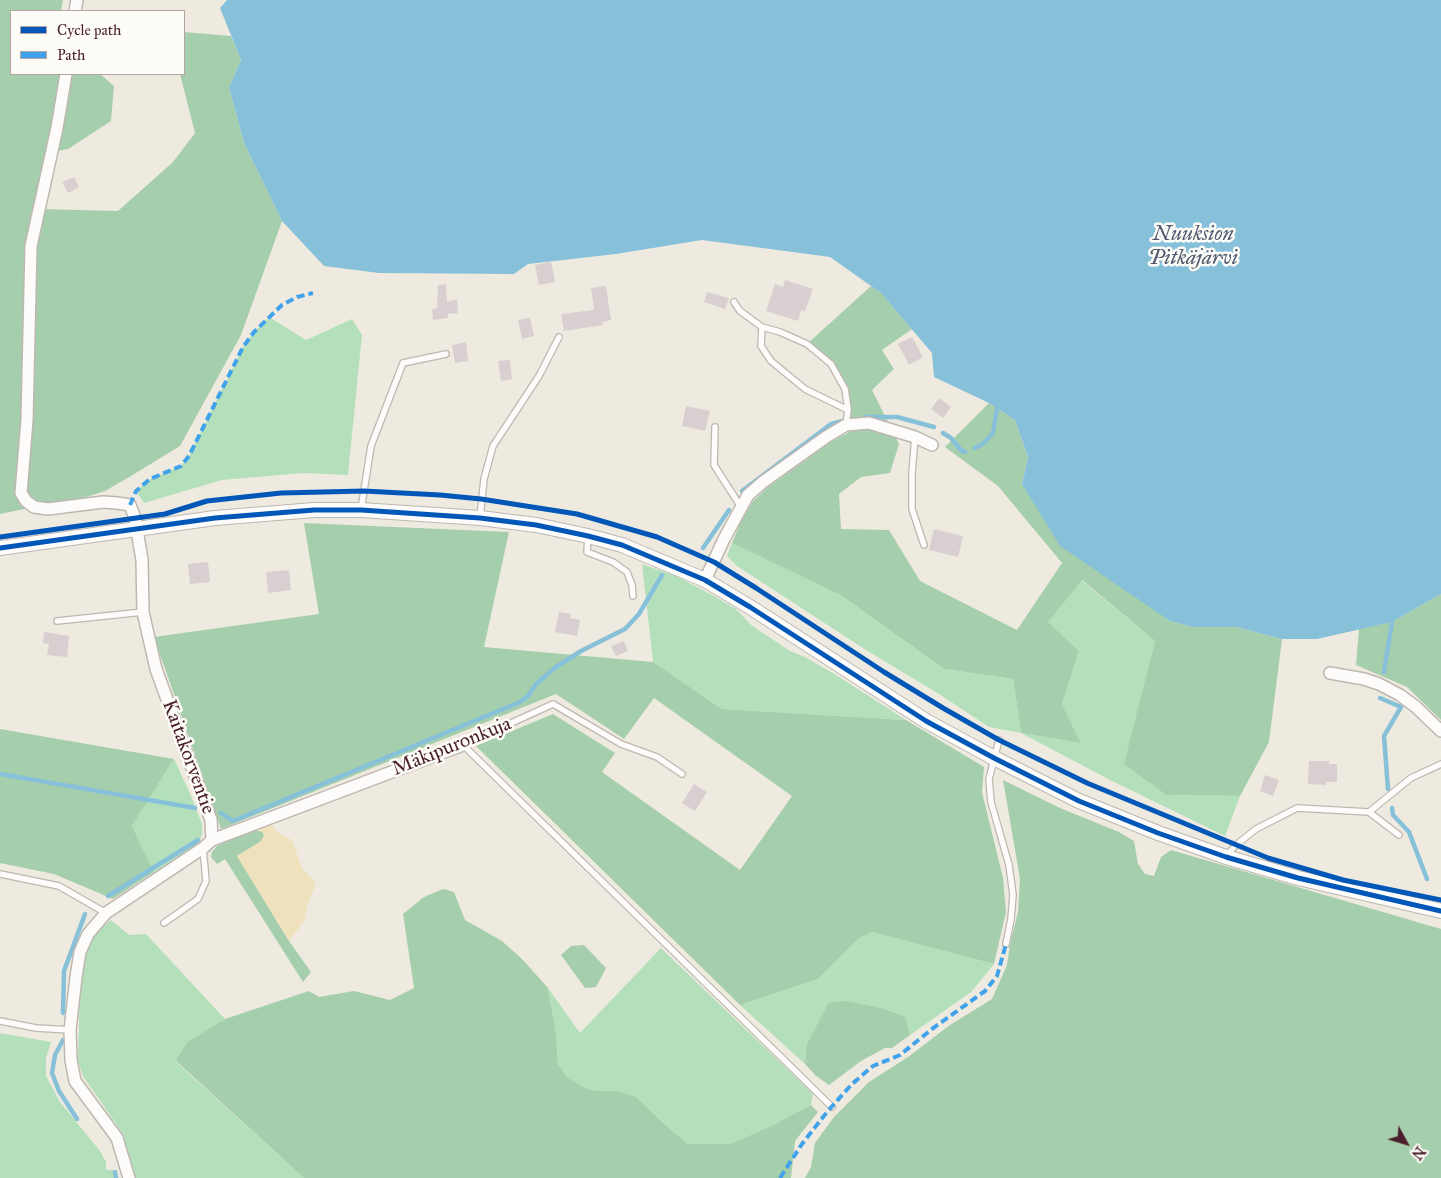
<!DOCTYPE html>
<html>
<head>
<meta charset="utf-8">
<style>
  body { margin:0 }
  #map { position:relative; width:1441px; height:1178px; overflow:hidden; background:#efeadf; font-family:"IM FELL Great Primer",serif }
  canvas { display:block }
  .legend { position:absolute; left:10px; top:10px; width:175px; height:65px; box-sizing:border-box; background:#fdfcf7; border:1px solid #b5a4a5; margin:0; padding:6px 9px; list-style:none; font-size:15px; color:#4a1f2b }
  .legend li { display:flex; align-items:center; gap:10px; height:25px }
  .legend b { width:25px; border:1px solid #b5a4a5 }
  .north { position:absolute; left:1381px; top:1118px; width:50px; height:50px; -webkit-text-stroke:4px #fdfcf7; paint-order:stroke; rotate:129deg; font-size:14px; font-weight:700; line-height:20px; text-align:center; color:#4a1f2b }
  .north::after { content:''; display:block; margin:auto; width:18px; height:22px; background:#4a1f2b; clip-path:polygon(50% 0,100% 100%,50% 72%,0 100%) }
</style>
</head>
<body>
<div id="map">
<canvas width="1441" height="1178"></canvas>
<ul class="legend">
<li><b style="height:6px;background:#0057b8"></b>Cycle path</li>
<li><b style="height:6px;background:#40a2eb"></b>Path</li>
</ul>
<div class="north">N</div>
</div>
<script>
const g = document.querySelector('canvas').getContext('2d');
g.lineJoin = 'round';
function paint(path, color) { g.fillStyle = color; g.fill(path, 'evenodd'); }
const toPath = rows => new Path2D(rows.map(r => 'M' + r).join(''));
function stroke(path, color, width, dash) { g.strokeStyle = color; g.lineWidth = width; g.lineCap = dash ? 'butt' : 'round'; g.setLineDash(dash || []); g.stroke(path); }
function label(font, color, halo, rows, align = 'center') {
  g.font = font + ' "IM FELL Great Primer",serif'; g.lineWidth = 5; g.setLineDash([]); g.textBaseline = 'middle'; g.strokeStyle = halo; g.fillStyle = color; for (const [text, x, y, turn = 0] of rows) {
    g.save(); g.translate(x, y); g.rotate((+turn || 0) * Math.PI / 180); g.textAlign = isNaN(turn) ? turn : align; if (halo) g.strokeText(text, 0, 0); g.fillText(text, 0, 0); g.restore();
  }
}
paint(toPath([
  [269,317,306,340,352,319,362,335,348,475,303,473,222,480,144,503,136,491,150,479,181,466,189,456,243,347,254,332],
  [732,543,842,596,944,669,1013,679,1021,733,1081,743,1062,704,1079,651,1048,622,1081,580,1155,641,1125,764,1166,795,1240,796,1225,836,1110,780,1021,733,989,727,939,694,866,650,737,566,727,556],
  [642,564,678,577,714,596,736,609,751,625,790,651,805,657,836,675,906,720,722,709,653,662],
  [174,759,189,791,202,824,202,835,198,844,187,853,154,872,132,826],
  [111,920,129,935,146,934,225,1019,187,1042,176,1062,304,1178,136,1178,123,1134,83,1076,78,1061,80,985,85,958,91,941,99,929],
  [872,932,994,964,971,992,910,1035,906,1017,882,1008,828,1003,806,1046,805,1064,740,1005,818,979,858,939],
  [661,948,813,1094,811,1105,771,1126,730,1144,688,1144,662,1122,616,1091,589,1090,568,1078,558,1064,556,1033,548,988,580,1033],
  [0,1033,51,1042,46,1058,46,1076,60,1102,100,1151,106,1162,106,1170,117,1170,117,1178,0,1178]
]), '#b3e0ba');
paint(toPath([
  [0,0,63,0,61,11,11,11,11,74,100,74,114,86,111,121,68,149,52,152,39,209,118,211,173,162,195,133,180,74,184,74,184,32,231,36,241,60,229,87,244,143,282,221,241,335,180,446,131,476,105,491,48,509,34,507,0,514],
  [871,286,881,293,912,329,882,350,894,369,872,390,899,444,890,473,861,477,839,494,841,529,889,530,920,581,1017,630,1062,563,998,486,945,447,989,403,1015,420,1028,457,1022,484,1141,600,1170,621,1193,627,1236,627,1282,639,1269,742,1240,796,1166,795,1124,764,1155,641,1082,580,1048,622,1079,651,1062,704,1081,743,1021,733,1013,679,944,669,842,596,732,543,741,521,753,501,767,488,829,443,851,431,845,389,831,364,807,344],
  [304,523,509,532,484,647,653,662,722,709,906,720,984,767,982,792,1003,878,1006,912,994,964,872,932,858,939,818,979,740,1005,476,746,553,714,615,753,602,772,740,870,792,796,654,698,624,739,556,694,221,829,154,637,319,614],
  [1441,594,1441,720,1407,687,1356,665,1359,629,1392,622],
  [0,729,174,759,132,826,154,872,113,899,54,874,0,863],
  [1003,780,1060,808,1119,832,1134,841,1138,864,1145,874,1154,876,1161,857,1171,850,1441,929,1441,1178,805,1178,811,1167,815,1143,834,1117,869,1082,908,1057,950,1025,992,999,1007,965,1010,944,1018,912,1020,879],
  [252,829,263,832,264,836,260,842,237,856,289,941,311,972,303,982,225,859,217,864,211,857,212,852,217,846],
  [443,889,454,892,465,920,502,941,523,960,548,988,556,1033,558,1064,568,1078,589,1090,616,1091,636,1097,662,1122,688,1144,730,1144,771,1126,811,1105,818,1112,795,1141,791,1178,304,1178,176,1061,187,1042,225,1019,309,991,319,997,354,991,390,1000,414,988,403,914,424,897],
  [584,945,606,968,596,987,585,988,561,955,571,946],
  [845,1001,882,1008,906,1017,910,1035,892,1048,885,1048,861,1061,829,1085,816,1076,805,1064,806,1046,828,1003]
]), '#a5cead');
paint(toPath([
  [269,822,278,833,292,840,302,868,316,883,308,903,304,921,289,941,237,856,260,842,264,836,263,832,252,829]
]), '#eee1bb');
paint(toPath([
  [227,0,1441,0,1441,594,1392,622,1317,639,1282,639,1236,627,1193,627,1170,621,1060,546,1022,484,1028,457,1015,420,989,403,934,377,932,353,881,293,830,257,702,240,616,254,528,264,514,274,379,273,324,266,282,221,244,143,229,87,241,60,220,8]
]), '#86c1d9');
stroke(toPath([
  [866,417,897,417,934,427],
  [943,433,951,438,961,450,965,452],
  [975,448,983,444,993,433,997,408],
  [742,491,831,424,843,421],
  [703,548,729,510],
  [1384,672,1392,622],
  [1380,698,1401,707,1384,736,1388,789],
  [0,774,195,808],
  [1392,808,1393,815,1409,832,1427,879],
  [221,813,233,821,520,702,528,696,536,684,556,667,581,651,625,629,639,614,662,575],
  [108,896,198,840],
  [63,1013,64,971,85,914],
  [63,1040,55,1055,52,1073,59,1091,77,1119],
  [115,1172,116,1178]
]), '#86c1d9', 4.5);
paint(toPath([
  [74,177,79,187,68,193,62,182],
  [551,262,555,282,539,285,535,265],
  [785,280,813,289,805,311,801,310,798,321,766,311,775,284,783,287],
  [446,284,447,302,457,299,458,313,448,314,448,318,433,320,432,309,437,308,438,285],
  [606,286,611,320,602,322,603,325,564,331,561,314,594,310,591,288],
  [707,292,729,298,725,309,704,302],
  [530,318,534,336,522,339,518,320],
  [912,337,923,357,909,365,898,344],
  [466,342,468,361,455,363,452,345],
  [510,360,512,379,501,381,498,361],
  [939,398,951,407,943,418,931,409],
  [686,406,710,411,705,431,682,426],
  [934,529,963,536,958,557,929,550],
  [208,562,210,582,190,584,188,564],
  [289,570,291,590,268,593,266,572],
  [559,612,571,614,570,618,580,620,577,636,555,632],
  [44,632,69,636,67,657,47,655,49,644,43,643],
  [624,641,628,651,616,656,611,646],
  [1309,761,1329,761,1329,764,1337,764,1337,782,1326,782,1326,785,1308,784],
  [1265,775,1279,780,1273,796,1260,791],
  [694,784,707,792,695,811,682,803]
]), '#d8cfd1');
const service = toPath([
  [734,302,740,311,762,327,780,332,807,344,831,364,845,389,848,410,846,425],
  [762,327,761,346,771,361,805,389,848,410],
  [715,427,714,465,741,507],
  [915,437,912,473,912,509,924,545],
  [361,510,371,446,403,363,446,354],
  [480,518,484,479,493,446,539,376,559,337],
  [588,536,587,552,613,562,627,572,632,585,633,596],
  [57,621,143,612],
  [999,740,989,779,991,802,1009,865,1013,895,1011,919,1006,944],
  [682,774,657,757,621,744,553,704,463,745,832,1107],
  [1369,812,1399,835],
  [1227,855,1236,845,1256,829,1297,808,1369,812,1411,778,1441,764],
  [0,874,59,886,106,913],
  [164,923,198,899,206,881,203,848],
  [0,1021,36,1028,70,1030]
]);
const minor = toPath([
  [75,11,77,0],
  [66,74,57,128,31,246,27,420,21,493,26,501,34,507,48,509,103,502,117,503,130,505,135,518,142,560,143,612,156,669,211,820,212,840,203,848,106,913,88,934,80,952,76,977,70,1030,71,1060,75,1081,117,1138,129,1178],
  [705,580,724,539,748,495,763,482,826,437,846,425,869,423,915,437,932,445],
  [1330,673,1364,679,1379,684,1400,695,1416,707,1441,731],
  [212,840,463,745]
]);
const tertiary = toPath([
  [0,548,215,518,314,510,361,510,480,518,536,525,588,536,622,545,705,580,750,607,926,721,994,758,1079,801,1158,833,1226,857,1298,878,1441,911]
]);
stroke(service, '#beb7b1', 8);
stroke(minor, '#beb7b1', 14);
stroke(tertiary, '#beb7b1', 16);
stroke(service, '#fdfcfa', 5.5);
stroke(minor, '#fdfcfa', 11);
stroke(tertiary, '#fdfcfa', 14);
stroke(toPath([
  [130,505,136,491,150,479,181,466,189,456,243,347,254,332,282,305,297,297,313,293],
  [780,1178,802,1144,827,1112,852,1084,873,1066,900,1055,932,1029,985,991,997,976,1006,944]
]), '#40a2eb', 4, [8, 4]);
stroke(toPath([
  [0,537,165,514,207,501,281,493,364,491,440,495,481,499,577,514,657,537,714,562,756,588,884,672,943,708,999,740,1087,783,1268,858,1343,880,1441,900],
  [0,548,215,518,314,510,361,510,480,518,536,525,588,536,622,545,705,580,750,607,926,721,994,758,1079,801,1158,833,1226,857,1298,878,1441,911]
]), '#0057b8', 5);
label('20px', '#4a1f2b', '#fdfcf7', [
  ["Mäkipuronkuja",452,747,-22],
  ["Kaitakorventie",188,757,70]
]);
label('italic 21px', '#50596f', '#fdfcf7', [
  ["Nuuksion",1193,235],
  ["Pitkäjärvi",1193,259]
]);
</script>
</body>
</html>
